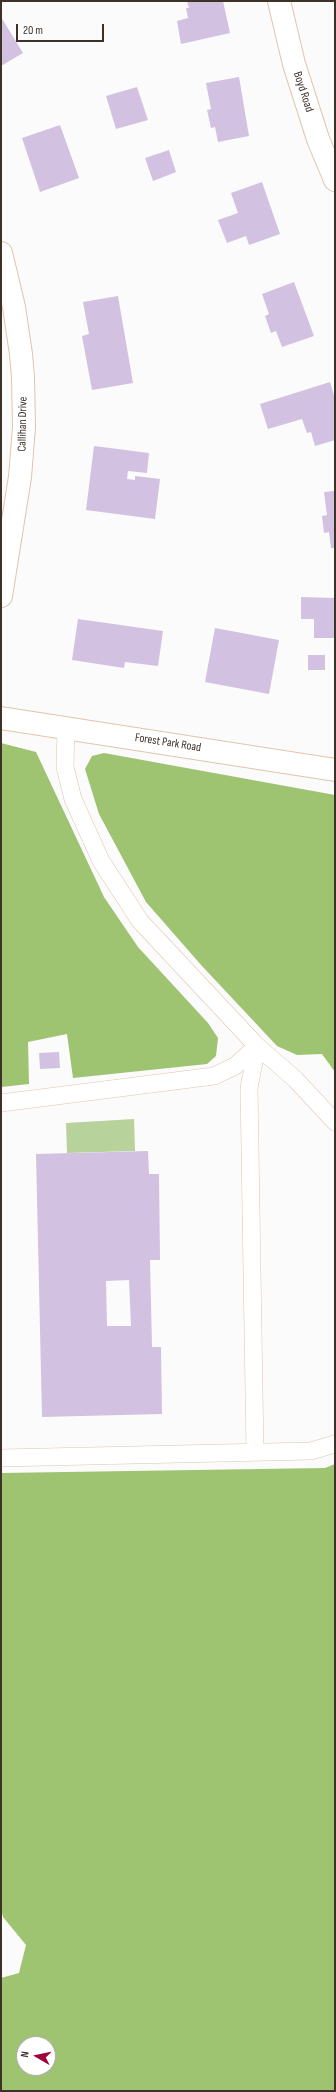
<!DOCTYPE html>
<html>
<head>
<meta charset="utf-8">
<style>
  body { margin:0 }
  #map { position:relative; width:336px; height:2092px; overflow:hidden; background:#fbfbfb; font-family:"Sofia Sans Condensed",sans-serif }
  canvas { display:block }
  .frame { position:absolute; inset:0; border:2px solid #3d3228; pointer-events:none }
  .north { position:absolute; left:16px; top:2036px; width:40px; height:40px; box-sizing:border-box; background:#fff; border:1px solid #b1ada9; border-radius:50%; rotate:279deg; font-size:11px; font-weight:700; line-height:16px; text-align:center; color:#3d3228 }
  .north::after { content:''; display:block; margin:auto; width:14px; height:18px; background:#a2043a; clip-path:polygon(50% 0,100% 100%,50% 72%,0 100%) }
  .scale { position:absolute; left:16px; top:24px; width:88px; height:18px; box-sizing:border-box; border:2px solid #3d3228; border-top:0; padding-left:5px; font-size:12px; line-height:14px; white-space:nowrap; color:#3d3228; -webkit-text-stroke:3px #fff; paint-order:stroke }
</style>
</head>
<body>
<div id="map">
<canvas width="336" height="2092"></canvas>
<div class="frame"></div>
<div class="north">N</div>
<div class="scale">20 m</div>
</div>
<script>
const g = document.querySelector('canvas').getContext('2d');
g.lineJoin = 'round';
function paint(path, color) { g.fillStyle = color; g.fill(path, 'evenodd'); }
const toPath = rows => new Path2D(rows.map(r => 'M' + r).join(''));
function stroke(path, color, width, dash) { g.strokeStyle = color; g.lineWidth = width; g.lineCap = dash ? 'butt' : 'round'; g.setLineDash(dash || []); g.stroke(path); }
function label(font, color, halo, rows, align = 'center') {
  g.font = font + ' "Sofia Sans Condensed",sans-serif'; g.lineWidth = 4; g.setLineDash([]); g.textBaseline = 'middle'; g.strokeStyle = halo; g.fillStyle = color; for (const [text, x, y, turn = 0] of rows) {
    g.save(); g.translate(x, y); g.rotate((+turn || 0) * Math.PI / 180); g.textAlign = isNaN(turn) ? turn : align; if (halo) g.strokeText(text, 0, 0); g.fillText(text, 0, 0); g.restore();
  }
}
paint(toPath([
  [134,1119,135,1151,67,1153,66,1123]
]), '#b7d29a');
paint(toPath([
  [1,743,36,752,104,897,138,947,208,1023,218,1038,216,1056,207,1064,73,1078,67,1034,28,1042,29,1084,1,1087],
  [104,753,335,795,335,1072,322,1054,297,1055,277,1046,202,966,146,902,99,814,85,769,92,756],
  [335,1464,335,2091,1,2091,1,1978,19,1973,26,1945,3,1917,1,1908,1,1473,325,1468],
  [24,2044,48,2044,48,2068,24,2068]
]), '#9ec371');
paint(toPath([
  [187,1,223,1,230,33,181,44,177,21,188,18,186,8,189,8],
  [1,17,23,53,1,66],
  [239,77,249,136,218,142,215,127,211,128,207,110,211,109,206,83],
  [137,87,148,120,116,129,106,96],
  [60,125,79,178,40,192,22,138],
  [169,150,176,172,153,181,145,158],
  [262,182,280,234,249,245,246,236,227,243,218,220,238,213,231,193],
  [294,282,314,336,282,347,276,331,271,333,265,316,269,314,262,294],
  [118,296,133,383,92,390,82,336,89,334,83,302],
  [330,382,335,399,335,440,315,446,311,432,307,433,302,419,268,429,260,404],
  [94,446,149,453,147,473,128,471,127,479,135,480,135,476,160,479,155,519,86,510],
  [335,491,335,548,331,548,329,532,324,533,322,516,327,515,324,492],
  [301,597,335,598,335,638,314,638,314,619,301,619],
  [78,619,163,631,158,666,125,662,124,668,72,660],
  [215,628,279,640,269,694,205,682],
  [308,655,325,655,325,670,308,670],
  [59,1052,60,1068,40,1069,39,1053],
  [148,1151,149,1174,159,1174,160,1260,150,1260,152,1347,161,1347,162,1414,42,1417,36,1154],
  [129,1280,131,1326,107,1326,106,1281]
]), '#d2c1e1');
const lane = toPath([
  [66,727,65,767,73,799,101,861,140,921,257,1046,295,1079,335,1122],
  [1,1103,214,1076,235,1066,257,1046],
  [255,1452,249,1088,257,1046],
  [1,1458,311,1451,335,1444]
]);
const street = toPath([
  [279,1,294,64,318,139,335,180],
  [1,253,14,307,21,354,23,377,24,427,20,477,1,596]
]);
const secondary = toPath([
  [1,718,335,770]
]);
stroke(lane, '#e1c4ac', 18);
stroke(street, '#e1c4ac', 24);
stroke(secondary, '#e1c4ac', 24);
stroke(lane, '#fff', 17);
stroke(street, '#fff', 22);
stroke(secondary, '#fff', 22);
label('12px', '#3d3228', '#fff', [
  ["Boyd Road",303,92,72],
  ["Callihan Drive",23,424,-89],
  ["Forest Park Road",168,743,9]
]);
</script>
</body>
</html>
